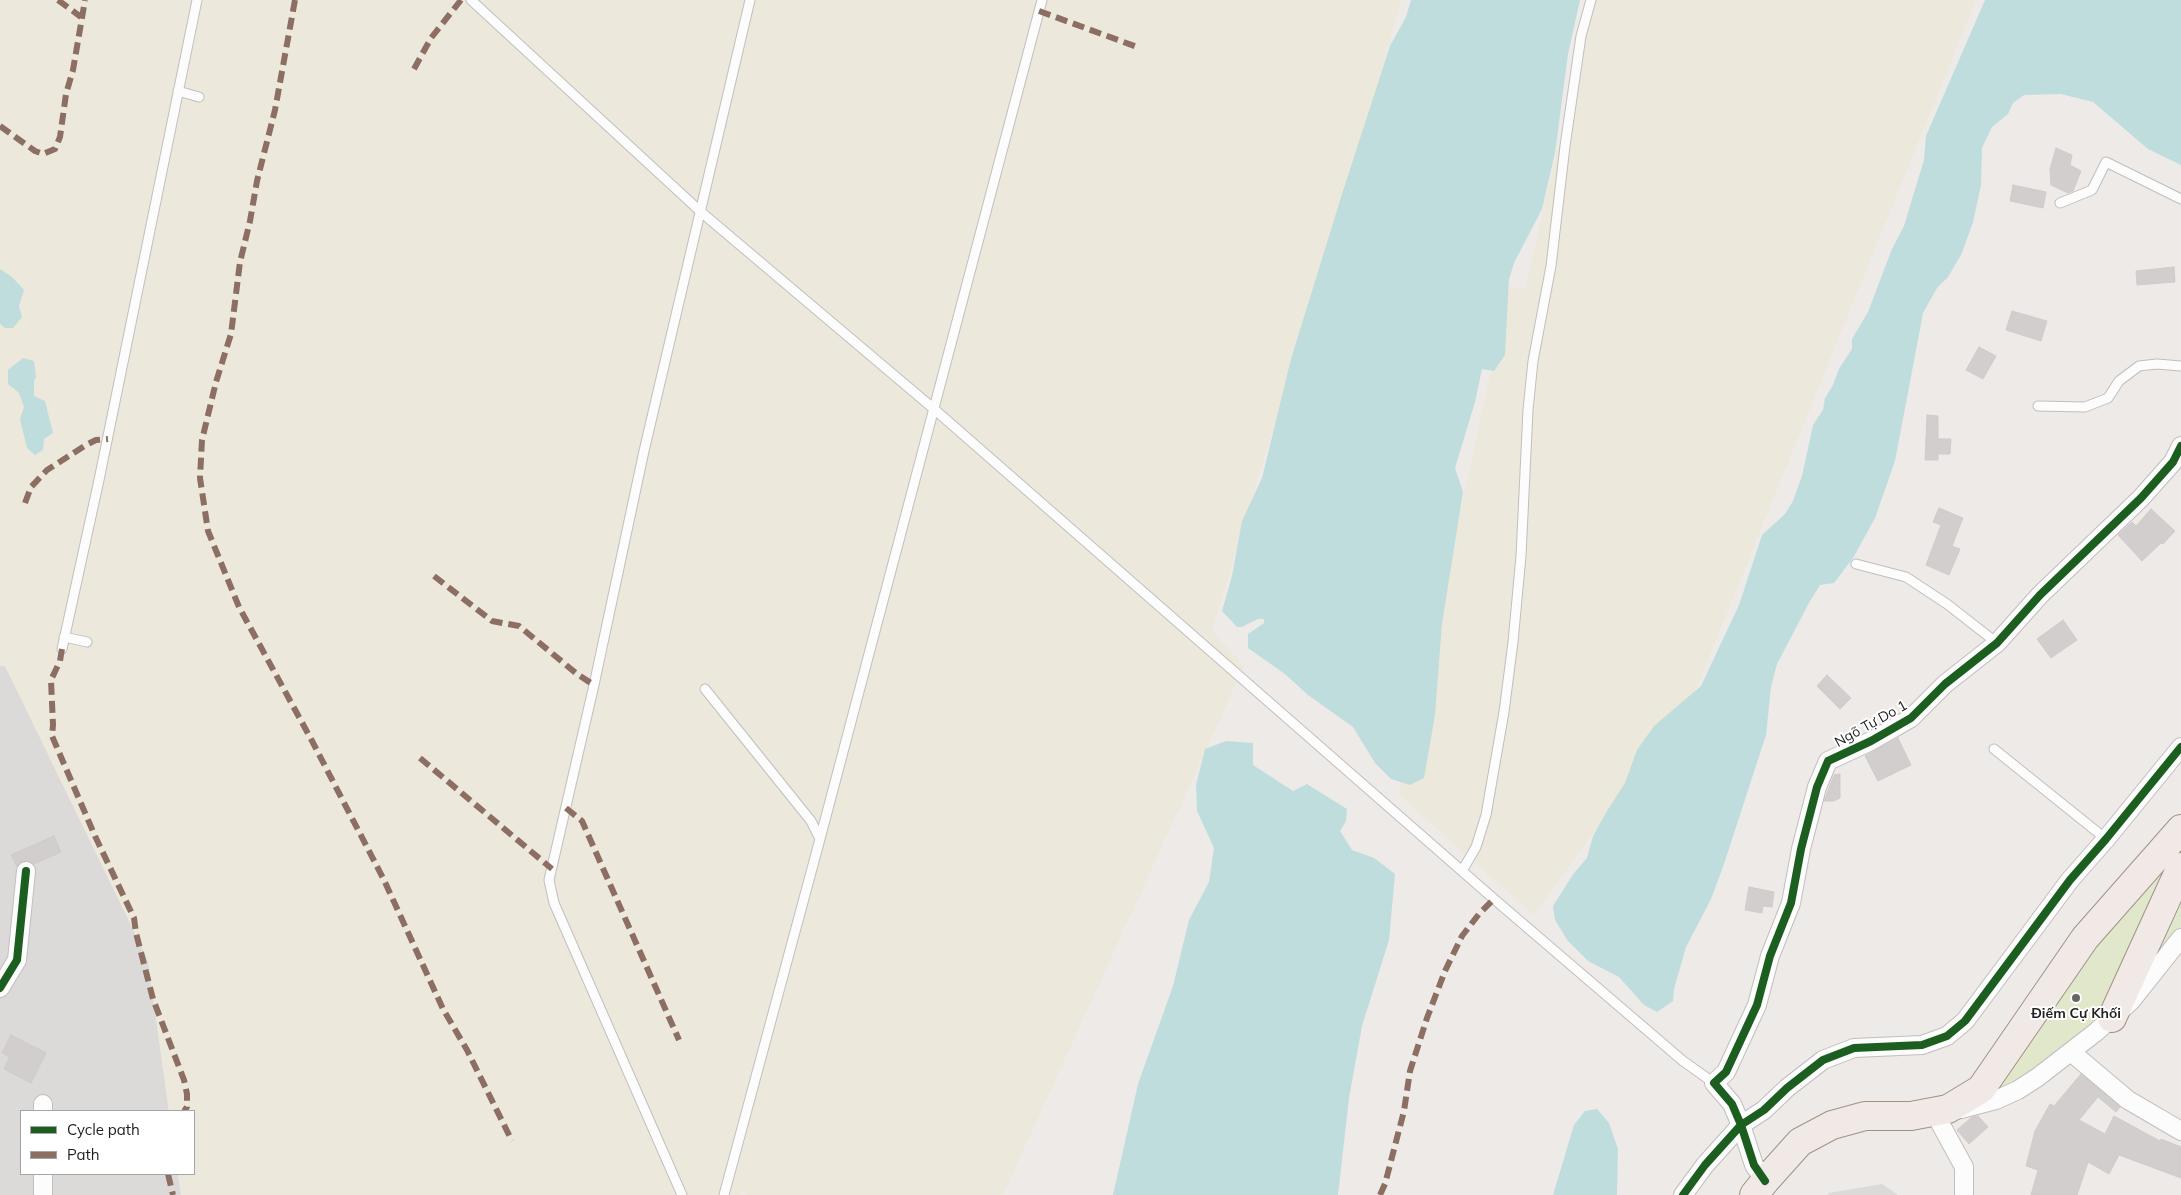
<!DOCTYPE html>
<html>
<head>
<meta charset="utf-8">
<style>
  body { margin:0 }
  #map { position:relative; width:2181px; height:1195px; overflow:hidden; background:#edeae8; font-family:Mulish,sans-serif }
  canvas { display:block }
  .legend { position:absolute; left:20px; top:1110px; width:175px; height:65px; box-sizing:border-box; background:#fff; border:1px solid #a5a5a5; margin:0; padding:6px 9px; list-style:none; font-size:15px; color:#1f1f1f }
  .legend li { display:flex; align-items:center; gap:10px; height:25px }
  .legend b { width:25px; border:1px solid #a5a5a5 }
</style>
</head>
<body>
<div id="map">
<canvas width="2181" height="1195"></canvas>
<ul class="legend">
<li><b style="height:6px;background:#1b5e20"></b>Cycle path</li>
<li><b style="height:6px;background:#8d6e63"></b>Path</li>
</ul>
</div>
<script>
const g = document.querySelector('canvas').getContext('2d');
g.lineJoin = 'round';
function paint(path, color) { g.fillStyle = color; g.fill(path, 'evenodd'); }
const toPath = rows => new Path2D(rows.map(r => 'M' + r).join(''));
function stroke(path, color, width, dash) { g.strokeStyle = color; g.lineWidth = width; g.lineCap = dash ? 'butt' : 'round'; g.setLineDash(dash || []); g.stroke(path); }
function label(font, color, halo, rows, align = 'center') {
  g.font = font + ' Mulish,sans-serif'; g.lineWidth = 4; g.setLineDash([]); g.textBaseline = 'middle'; g.strokeStyle = halo; g.fillStyle = color; for (const [text, x, y, turn = 0] of rows) {
    g.save(); g.translate(x, y); g.rotate((+turn || 0) * Math.PI / 180); g.textAlign = isNaN(turn) ? turn : align; if (halo) g.strokeText(text, 0, 0); g.fillText(text, 0, 0); g.restore();
  }
}
paint(toPath([
  [5,665,148,960,169,1111,21,1111,21,1174,178,1174,181,1195,0,1195,0,666]
]), '#dcdad9');
paint(toPath([
  [1882,1184,1898,1195,1828,1195,1829,1193]
]), '#dbdad9');
paint(toPath([
  [0,0,1401,0,1355,171,1258,478,1212,631,1244,666,1003,1195,746,1195,741,1191,740,1195,182,1195,179,1174,194,1174,194,1111,169,1111,148,960,5,666,0,666],
  [1592,0,1976,0,1694,694,1534,915,1399,795,1509,288,1525,289]
]), '#ece9dc');
paint(toPath([
  [2181,849,2119,987,2106,1007,2094,1023,2082,1033,2038,1066,2008,1085,1987,1093,2078,965],
  [2181,883,2181,927,2151,964]
]), '#e0e7ca');
paint(toPath([
  [1411,0,1580,0,1568,54,1555,153,1542,209,1514,263,1509,279,1505,355,1494,371,1482,369,1475,402,1455,468,1463,492,1442,624,1435,715,1424,778,1410,785,1391,779,1375,763,1353,727,1308,695,1285,674,1248,648,1248,634,1264,623,1264,619,1258,619,1242,627,1237,627,1222,611,1232,576,1242,521,1262,478,1291,359,1342,194,1390,46,1406,17],
  [1985,0,2181,0,2181,165,2148,149,2093,102,2061,94,2024,95,2013,103,2008,114,1992,127,1982,148,1981,185,1973,222,1962,253,1948,277,1937,288,1923,313,1895,461,1875,518,1853,558,1834,583,1820,585,1810,601,1777,664,1771,687,1766,735,1724,864,1711,899,1686,947,1674,989,1673,1001,1657,1012,1644,1005,1619,977,1588,961,1568,941,1555,920,1553,906,1574,873,1587,858,1593,836,1607,811,1625,783,1637,750,1654,726,1701,686,1739,605,1762,535,1785,514,1793,501,1802,476,1813,425,1823,410,1825,398,1833,385,1839,369,1852,349,1852,339,1868,312,1892,249,1904,226,1924,160,1926,136],
  [0,269,12,277,24,290,19,306,22,317,13,328,5,328,0,324],
  [23,358,34,361,36,377,34,381,34,396,45,401,53,433,44,439,43,450,35,455,27,448,20,419,24,407,19,393,8,384,8,370],
  [1226,741,1253,743,1253,765,1293,791,1307,784,1347,809,1346,821,1340,831,1352,850,1374,858,1395,874,1389,940,1362,1026,1349,1098,1338,1195,1113,1195,1138,1084,1173,986,1189,920,1209,882,1214,848,1197,811,1196,785,1205,749],
  [1597,1109,1609,1123,1618,1149,1617,1195,1553,1195,1574,1125,1585,1111]
]), '#bfdddd');
const building = toPath([
  [2056,148,2072,155,2070,165,2081,171,2073,191,2068,193,2051,185,2050,169,2056,148],
  [2013,185,2046,192,2043,208,2010,201,2013,185],
  [2174,267,2175,282,2137,285,2136,271,2174,267],
  [2012,311,2047,321,2041,341,2006,330,2012,311],
  [1979,347,1996,356,1983,379,1966,370,1979,347],
  [1927,415,1938,416,1938,439,1951,439,1950,454,1938,454,1938,460,1925,460,1927,415],
  [1939,508,1963,518,1952,546,1960,549,1949,575,1926,565,1941,525,1933,522,1939,508],
  [2151,509,2175,531,2163,544,2161,543,2142,561,2118,535,2132,522,2136,526,2151,509],
  [2063,620,2077,640,2051,658,2037,639,2063,620],
  [1827,675,1851,698,1840,709,1817,686,1827,675],
  [1898,738,1911,765,1878,781,1865,756,1898,738],
  [1840,774,1840,798,1834,801,1824,801,1834,775,1840,774],
  [54,836,61,852,34,864,28,861,22,861,17,867,11,855,54,836],
  [1749,887,1774,892,1772,907,1763,906,1762,913,1745,910,1749,887],
  [11,1035,46,1053,31,1083,4,1069,10,1057,2,1053,11,1035],
  [2081,1074,2120,1107,2116,1112,2098,1097,2079,1120,2105,1134,2114,1116,2160,1141,2161,1139,2181,1147,2181,1178,2119,1155,2109,1174,2088,1162,2077,1195,2031,1195,2038,1170,2026,1166,2035,1131,2050,1104,2054,1106,2081,1074],
  [1978,1116,1988,1127,1969,1144,1957,1130,1972,1117,1978,1116]
]);
paint(building, '#d2cecd');
stroke(building, '#d0cbca', 1);
const service = toPath([
  [471,0,701,212,934,409,1494,899,1683,1061,1714,1083],
  [178,91,199,97],
  [2060,203,2092,190,2106,162,2181,199],
  [2038,406,2085,407,2108,398,2119,381,2139,366,2157,364,2181,366],
  [1856,564,1906,577,1947,604,1997,643],
  [64,637,87,642],
  [62,649,99,480,197,0],
  [705,689,811,821,820,839],
  [1994,749,2106,839],
  [1462,871,1476,847,1486,815,1504,712,1513,642,1521,556,1528,410,1533,361,1551,266,1565,146,1581,36,1591,0],
  [682,1195,554,903,549,880,594,685,644,451,750,0],
  [724,1195,820,839,1042,0]
]);
const minor = toPath([
  [0,988,17,960,26,871],
  [2071,1052,2128,1100,2181,1131],
  [43,1111,43,1104],
  [1765,1181,1754,1165,1741,1125,1732,1104,1714,1083,1726,1072,1757,1005,1770,956,1791,903,1801,849,1817,787,1828,761,1871,741,1911,718,1945,684,1997,643,2040,595,2141,498,2173,462,2181,446],
  [43,1195,43,1174],
  [1683,1195,1705,1165,1741,1125,1764,1110,1787,1088,1823,1060,1854,1048,1922,1045,1947,1036,1965,1021,2070,880,2106,839,2181,747],
  [1964,1195,1964,1167,1934,1112,1961,1109,1996,1100,2018,1090,2038,1077,2096,1032,2131,1001,2181,938]
]);
const primary = toPath([
  [2112,1018,2181,867],
  [1754,1195,1765,1181,1800,1142,1832,1125,1865,1116,1911,1116,1948,1109,1981,1089,2085,938,2181,829]
]);
stroke(service, '#c0bfbe', 11);
stroke(minor, '#c0bfbe', 20);
stroke(primary, '#a19287', 30);
stroke(service, '#fcfcfc', 9);
stroke(minor, '#fcfcfc', 18);
stroke(primary, '#f0e9e6', 28);
stroke(toPath([
  [58,0,81,17],
  [295,0,275,110,257,181,250,221,240,262,231,334,216,382,202,440,200,478,208,531,239,607,311,739,384,880,443,1009,467,1050,512,1141],
  [1039,11,1140,48],
  [414,69,431,38,461,0],
  [0,126,35,151,43,154,55,149,60,137,66,94,73,70,85,0],
  [25,503,31,487,47,470,86,445,96,440,108,439],
  [434,576,492,621,519,626,577,674,594,685],
  [62,649,60,661,51,680,53,725,52,736,95,836,134,918,136,933,153,999,184,1080,187,1094,187,1107,184,1111],
  [420,758,552,869],
  [566,808,582,821,679,1040],
  [168,1174,173,1195],
  [1380,1195,1385,1184,1404,1111,1410,1071,1427,1018,1445,971,1462,936,1479,914,1494,899]
]), '#8d6e63', 6, [12, 6]);
stroke(toPath([
  [0,988,17,960,26,871],
  [1765,1181,1754,1165,1741,1125,1732,1104,1714,1083,1726,1072,1757,1005,1770,956,1791,903,1801,849,1817,787,1828,761,1871,741,1911,718,1945,684,1997,643,2040,595,2141,498,2173,462,2181,446],
  [1683,1195,1705,1165,1741,1125,1764,1110,1787,1088,1823,1060,1854,1048,1922,1045,1947,1036,1965,1021,2070,880,2106,839,2181,747]
]), '#1b5e20', 8);
for (const [x, y, r, color] of [
  [2076,998,5,"#676665"]
]) { const dot = new Path2D(); dot.arc(x, y, r, 0, 2 * Math.PI); g.fillStyle = color; g.fill(dot); stroke(dot, '#fff', 2); }
label('14px', '#1f1f1f', '#fff', [
  ["Ngõ Tự Do 1",1871,724,-29]
]);
label('bold 14px', '#1f1f1f', '#fff', [
  ["Điếm Cự Khối",2076,1014]
]);
</script>
</body>
</html>
